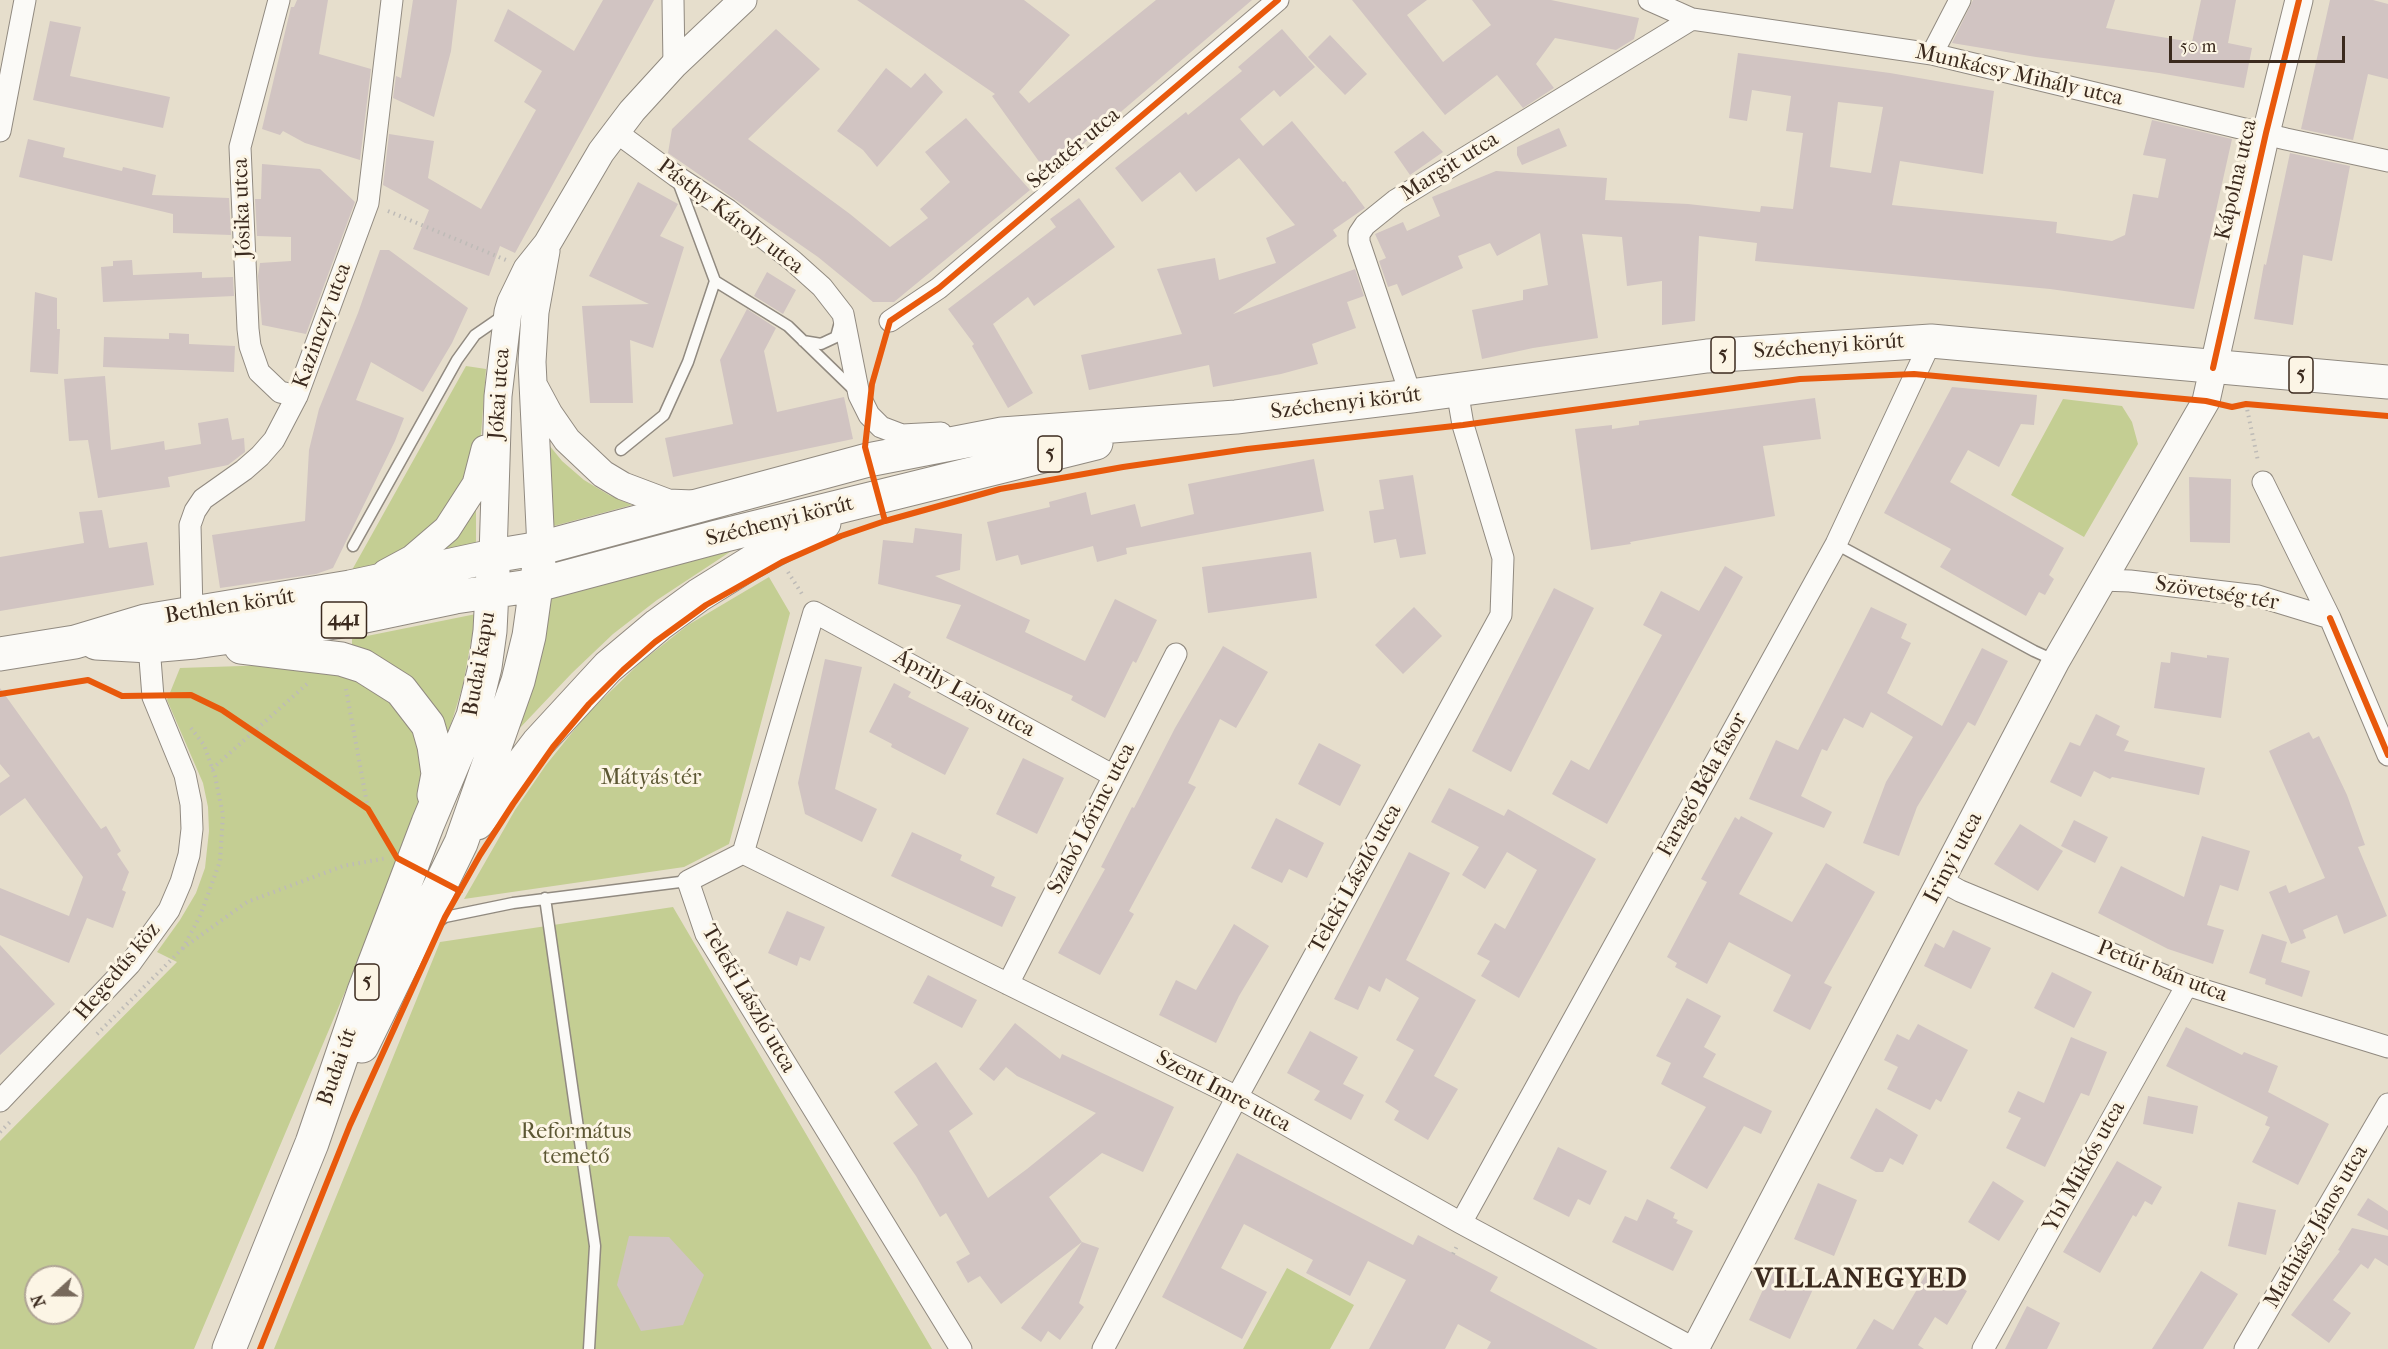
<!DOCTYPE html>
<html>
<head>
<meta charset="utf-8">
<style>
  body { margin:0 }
  #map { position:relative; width:2388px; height:1349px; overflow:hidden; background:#e6decc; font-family:"IM FELL French Canon",serif }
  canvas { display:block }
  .north { position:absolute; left:24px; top:1265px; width:60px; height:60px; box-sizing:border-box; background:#fcf5e5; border:2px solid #afa495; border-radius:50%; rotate:249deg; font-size:16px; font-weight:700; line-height:24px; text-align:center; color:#3b2a1e }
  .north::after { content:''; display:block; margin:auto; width:21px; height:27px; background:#77695b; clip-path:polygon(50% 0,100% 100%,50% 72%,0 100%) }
  .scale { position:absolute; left:2169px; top:36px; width:176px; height:27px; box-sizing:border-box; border:3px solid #3b2a1e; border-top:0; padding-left:8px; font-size:18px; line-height:21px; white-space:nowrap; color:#3b2a1e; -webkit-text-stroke:4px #fcf5e5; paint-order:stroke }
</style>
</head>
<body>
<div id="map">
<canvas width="2388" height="1349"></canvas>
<div class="north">N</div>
<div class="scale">50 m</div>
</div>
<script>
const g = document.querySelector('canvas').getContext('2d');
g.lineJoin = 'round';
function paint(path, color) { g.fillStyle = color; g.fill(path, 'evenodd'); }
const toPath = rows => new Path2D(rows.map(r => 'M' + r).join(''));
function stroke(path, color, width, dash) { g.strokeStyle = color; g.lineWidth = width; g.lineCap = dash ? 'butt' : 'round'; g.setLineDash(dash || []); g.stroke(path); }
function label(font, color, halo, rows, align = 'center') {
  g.font = font + ' "IM FELL French Canon",serif'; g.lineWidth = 6; g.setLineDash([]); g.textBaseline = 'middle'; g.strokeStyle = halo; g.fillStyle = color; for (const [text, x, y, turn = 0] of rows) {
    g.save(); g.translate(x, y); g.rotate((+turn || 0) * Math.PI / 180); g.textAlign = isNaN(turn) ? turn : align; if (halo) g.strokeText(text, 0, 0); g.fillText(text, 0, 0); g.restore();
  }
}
paint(toPath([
  [466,366,486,369,481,435,473,463,433,527,388,563,347,579],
  [2063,399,2122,406,2132,422,2138,444,2084,537,2011,495],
  [545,440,562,461,584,480,609,495,632,505,550,527],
  [476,504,476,545,432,552],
  [745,542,657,600,613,634,572,673,517,731,548,593],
  [769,577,790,613,729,844,684,867,464,899,515,810,546,765,587,714,641,662,688,625],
  [476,614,463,685,444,747,352,651,352,639],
  [273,665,328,670,377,688,412,727,422,762,424,805,194,1349,0,1349,0,1141,177,962,157,952,180,920,196,893,205,868,209,831,208,807,203,783,167,700,180,668],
  [36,1277,72,1277,72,1313,36,1313],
  [673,907,932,1349,274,1349,440,942],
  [1287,1268,1354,1305,1330,1349,1243,1349]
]), '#c4ce93');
paint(toPath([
  [297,0,328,0,319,54,371,69,360,160,305,143,283,131,280,135,262,129,291,7,294,7],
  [413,0,457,0,451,51,434,117,393,98,396,76,401,78],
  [603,0,654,0,515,253,500,246,489,276,413,249,429,210,383,185,389,134,434,141,428,178,481,209,536,110,524,102,542,71,494,41,508,9,574,51],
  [857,0,1024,0,1070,35,1019,92,1029,103,1156,0,1252,0,1048,174,992,96,995,94],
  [1352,0,1427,0,1407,15,1443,62,1491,25,1472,0,1551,0,1639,18,1634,39,1616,50,1555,38,1536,64,1554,88,1523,108,1497,75,1445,115],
  [1973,0,2115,0,2106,28,2192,42,2201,0,2236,0,2228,43,2252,48,2244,88,2159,73,2036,57,1952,43],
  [2330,0,2373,0,2388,4,2388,79,2368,74,2353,140,2301,129],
  [50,21,81,27,70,76,170,97,163,128,33,100],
  [776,29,820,69,748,139,850,214,890,247,928,218,920,209,950,182,925,152,966,118,1030,190,894,302,873,302,818,257,668,153,672,129],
  [1282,29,1315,67,1280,97,1274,90,1240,119,1263,146,1292,121,1343,182,1345,181,1365,208,1333,230,1337,236,1233,314,1355,269,1364,296,1347,302,1356,328,1312,344,1318,364,1281,374,1213,387,1209,365,1089,390,1081,355,1182,334,1157,269,1215,258,1219,280,1276,263,1266,238,1295,225,1239,158,1196,192,1180,172,1142,202,1115,168,1186,112,1188,115,1242,71,1238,67],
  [1330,35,1367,74,1345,95,1308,57],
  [1738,53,1890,73,1994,91,1983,174,1900,161,1892,205,2057,222,2056,233,2112,241,2125,235,2133,194,2158,198,2166,159,2143,155,2152,120,2232,139,2194,309,2050,289,1755,261,1757,243,1699,236,1695,321,1662,325,1662,281,1627,286,1622,237,1582,234,1598,338,1533,348,1482,359,1472,310,1523,300,1523,290,1548,285,1540,233,1497,256,1490,243,1458,256,1463,268,1402,296,1397,284,1388,287,1379,261,1386,258,1375,234,1403,222,1407,231,1440,216,1432,197,1496,171,1607,178,1605,200,1688,204,1760,212,1761,206,1793,209,1803,133,1786,131,1791,96,1752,90,1747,121,1729,118],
  [1838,102,1883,107,1871,173,1830,167],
  [886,68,911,88,925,73,943,92,877,167,863,150,837,131],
  [1559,128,1567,146,1522,165,1517,155,1517,147],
  [1423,131,1443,152,1410,175,1394,152],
  [28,139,65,148,63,157,122,171,123,167,156,175,152,195,229,198,231,235,173,233,173,214,19,177],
  [2290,153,2350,166,2332,261,2303,255,2293,325,2254,319,2264,264,2266,265],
  [262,164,320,169,355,202,306,334,262,325,258,276,260,263,291,261,291,237,257,236,255,199,261,199],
  [638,182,678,204,660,236,684,247,653,348,630,340,633,403,590,403,582,306,649,304,589,276],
  [1079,198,1115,247,1034,306,1028,297,993,324,1033,393,1008,408,972,346,974,344,948,309,1056,227,1050,219],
  [380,250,389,250,468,308,452,343,423,392,371,362,356,400,404,418,395,441,333,568,316,574,220,588,212,535,305,521,309,450,319,409,358,313],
  [132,260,133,275,202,272,202,278,233,277,234,296,103,302,101,267,113,266,113,261],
  [767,272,796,290,783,314,754,296],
  [35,292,57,298,57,329,60,329,58,374,30,372],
  [747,309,776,328,764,351,777,412,844,397,853,439,673,477,665,438,733,424,720,360],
  [169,333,189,334,189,344,235,346,234,372,103,367,104,337,169,339],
  [105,376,111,450,164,441,165,450,201,444,198,423,228,418,232,440,244,438,245,452,228,465,168,477,170,487,98,498,88,440,69,441,64,379],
  [1952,387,2037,395,2034,425,2021,424,1999,467,1968,450,1950,482,2064,548,2049,575,2054,579,2045,595,2039,592,2026,616,1940,567,1951,549,1884,513],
  [1815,398,1821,439,1763,446,1775,516,1630,542,1631,544,1591,550,1575,429,1612,425,1612,429,1639,425,1639,421],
  [1314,459,1324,511,1126,548,1127,554,1097,562,1093,546,1021,565,1018,555,996,561,987,522,1050,507,1049,502,1086,492,1091,515,1135,504,1141,527,1194,514,1188,484],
  [1413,475,1426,554,1400,558,1396,539,1374,543,1369,511,1384,509,1379,480],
  [2189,477,2231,479,2230,543,2190,542],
  [102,510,109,548,147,542,154,585,0,611,0,557,84,543,79,512],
  [915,528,962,534,960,570,935,576,1030,620,1025,632,1085,661,1115,599,1157,620,1136,663,1133,661,1105,718,1071,700,1073,696,946,638,961,605,878,584,883,540,913,543],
  [1311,552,1317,598,1208,613,1202,567],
  [1725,566,1743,577,1607,824,1552,794,1571,760,1589,770,1662,635,1643,625,1661,591,1699,611],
  [1554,588,1594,608,1511,772,1472,751],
  [1414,607,1442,636,1403,674,1375,645],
  [1871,607,1907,624,1901,638,1911,643,1887,693,1942,726,1982,648,2008,661,1975,726,1968,722,1917,807,1899,856,1863,843,1886,782,1913,737,1871,712,1863,728,1844,718,1827,751,1822,749,1801,796,1832,812,1824,828,1749,799,1776,740,1798,750],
  [1223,646,1268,672,1236,728,1220,719,1188,783,1196,787,1129,911,1134,914,1100,975,1058,953,1105,869,1101,867,1132,807,1134,808,1175,728],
  [2171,652,2207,658,2207,655,2229,658,2221,718,2154,708,2161,662,2170,663],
  [825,659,862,667,835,789,877,809,862,842,805,814,798,783],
  [894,683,911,692,908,697,969,728,945,775,891,747,892,744,869,732],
  [0,688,101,829,106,826,121,851,117,854,129,872,122,890,126,892,113,928,87,918,69,963,0,935,0,888,69,916,83,877,25,798,0,816,0,783,10,776,0,764],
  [2096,714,2120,726,2116,735,2129,741,2124,751,2205,768,2199,795,2112,777,2110,779,2094,771,2081,797,2050,782,2070,742,2080,746],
  [2309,732,2313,739,2319,736,2347,795,2365,845,2358,847,2387,916,2344,934,2337,915,2303,930,2306,938,2291,944,2269,892,2286,885,2289,893,2325,878,2269,751],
  [1319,743,1361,765,1340,806,1298,784],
  [1023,758,1064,778,1037,834,996,814],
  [1449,788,1504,816,1508,809,1596,859,1519,998,1481,976,1490,961,1477,954,1495,923,1505,929,1537,870,1507,852,1485,889,1462,875,1479,847,1431,822],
  [1741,816,1773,833,1739,894,1792,922,1826,863,1875,892,1824,983,1832,987,1810,1030,1773,1011,1791,975,1729,942,1707,984,1675,967,1677,963,1667,957,1707,882,1701,879,1735,817,1739,820],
  [1276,818,1324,843,1307,878,1289,869,1282,883,1251,868],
  [2074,820,2108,837,2095,863,2061,846],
  [2020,824,2063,851,2038,891,1994,864],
  [912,832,962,855,960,860,995,877,991,886,1016,897,1002,927,891,876],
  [2202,836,2250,851,2238,891,2220,885,2207,925,2224,930,2213,964,2168,949,2098,913,2121,866,2184,897],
  [1409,852,1450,873,1406,960,1476,1000,1434,1076,1458,1089,1428,1140,1394,1120,1399,1111,1385,1102,1414,1050,1396,1040,1419,998,1386,978,1380,992,1369,986,1358,1010,1334,999],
  [787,911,825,927,810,961,800,957,797,966,768,953],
  [1234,924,1269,946,1239,996,1216,1043,1159,1015,1176,980,1196,990],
  [1953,930,1991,948,1971,989,1924,966,1935,943,1944,948],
  [2262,934,2287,942,2281,962,2310,971,2302,997,2265,984,2266,979,2249,973],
  [0,945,55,1004,0,1055],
  [2052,972,2092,992,2074,1028,2034,1008],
  [928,975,977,1000,962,1028,913,1003],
  [1687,998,1721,1016,1704,1047,1716,1054,1703,1077,1772,1111,1761,1134,1744,1126,1707,1189,1670,1168,1706,1107,1661,1084,1671,1063,1656,1056],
  [1015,1023,1060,1059,1062,1054,1174,1107,1143,1172,1102,1153,1049,1197,1082,1242,1001,1304,980,1276,968,1283,956,1262,970,1254,946,1213,940,1217,916,1176,893,1143,918,1125,894,1092,936,1062,973,1114,949,1131,988,1198,1027,1169,1096,1113,1017,1076,1006,1067,994,1081,979,1069],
  [1918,1024,1968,1050,1941,1102,1936,1099,1930,1110,1887,1089,1898,1067,1884,1060,1897,1034,1909,1040],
  [2186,1027,2242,1055,2244,1052,2278,1066,2268,1092,2329,1124,2298,1185,2252,1162,2270,1127,2265,1125,2268,1117,2166,1066],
  [1310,1031,1358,1057,1343,1084,1364,1095,1351,1120,1314,1100,1320,1091,1287,1073],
  [2071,1037,2107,1052,2089,1096,2081,1093,2045,1167,2006,1148,2021,1118,2008,1112,2018,1091,2044,1103],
  [2148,1096,2198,1106,2193,1134,2143,1124],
  [1876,1108,1918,1135,1903,1165,1890,1158,1883,1172,1876,1172,1850,1158],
  [1558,1147,1607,1171,1590,1205,1578,1199,1569,1217,1533,1199],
  [1237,1153,1413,1245,1418,1235,1498,1277,1490,1291,1598,1349,1487,1349,1491,1342,1458,1324,1445,1349,1369,1349,1406,1280,1368,1261,1350,1296,1306,1273,1313,1260,1244,1224,1221,1268,1267,1292,1242,1339,1162,1297],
  [2117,1161,2162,1187,2152,1205,2145,1201,2136,1217,2133,1215,2100,1273,2063,1252],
  [1993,1181,2024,1201,1999,1241,1968,1222],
  [1818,1183,1857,1200,1834,1256,1794,1239],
  [2368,1198,2388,1211,2388,1230,2357,1215],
  [1647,1199,1675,1213,1673,1218,1678,1220,1676,1223,1693,1231,1673,1271,1612,1242,1625,1216,1637,1221],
  [2238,1202,2276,1210,2266,1255,2228,1246],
  [2352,1228,2388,1236,2388,1266,2375,1258,2368,1269,2361,1264,2333,1300,2351,1313,2329,1343,2291,1315,2340,1251,2338,1250],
  [629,1236,669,1237,704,1275,683,1325,641,1331,617,1285],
  [1082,1242,1099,1248,1079,1303,1084,1307,1060,1340,1048,1331,1041,1342,1021,1328],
  [1773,1268,1814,1287,1790,1339,1749,1320],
  [1929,1269,1967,1291,1947,1325,1935,1317,1918,1345,1924,1349,1856,1349,1874,1319,1893,1330],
  [2201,1271,2238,1294,2203,1349,2152,1349],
  [2027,1306,2060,1323,2047,1349,2005,1349]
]), '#d1c4c2');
const service = toPath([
  [677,179,715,281,788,326,855,391],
  [803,341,821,344,836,337,840,322],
  [621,450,664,415,688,362,715,281],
  [1836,544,2034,651,2056,661],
  [353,546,457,360,475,335,504,315],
  [545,898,595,1246,589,1349],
  [431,927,445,917,513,903,688,881]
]);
const minor = toPath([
  [279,0,240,147,248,329,250,346,259,372,280,392,297,396],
  [673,0,674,65],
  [1649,0,1692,19,1932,54,2286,139,2388,161],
  [1932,54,1960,0],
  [0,131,25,0],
  [616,132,676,176,728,210,793,261,822,287,843,314,859,395,869,415,881,427,902,435,941,433],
  [890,321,939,288,1278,0],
  [1411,396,1359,242,1359,234,1365,225,1396,200,1692,19],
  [2263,482,2330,618,2388,755],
  [2101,580,2130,581,2258,596,2330,618],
  [192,614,190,525,195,511,203,499,244,470,260,456,274,440,297,396,368,203,392,0],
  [743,853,1237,1097,1461,1223,1695,1349],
  [1942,881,1960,891,2187,985,2388,1047],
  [1008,984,1176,654],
  [0,1101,130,964,169,910,181,882,189,855,192,829,191,804,185,775,153,697,149,646],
  [1461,1223,1836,544,1931,341],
  [961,1349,706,934,688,881,743,853,814,612,1114,776],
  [1103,1349,1237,1097,1501,615,1503,558,1463,425,1457,390],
  [1983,1349,2187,985],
  [2245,1349,2388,1104]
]);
const tertiary = toPath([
  [535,388,549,414,567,440,603,474,623,486,668,503,693,504],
  [541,548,532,362,535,312,546,251],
  [493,556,498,396,508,312,511,302,527,269,547,244,601,152,632,111,674,65,743,0],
  [386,573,412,559,447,529,476,484,485,449],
  [1695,1349,2056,661,2206,401,2266,133,2299,0]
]);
const primary = toPath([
  [96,643,149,646,195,642,336,622,455,597,537,585,717,537,1096,443],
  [241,647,341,659,363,666,401,690,428,725,434,746,438,774,434,795],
  [0,654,75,642,145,621,350,587,493,556,541,548,868,460,1002,434,1236,417,1411,396,1707,356,1931,341,2388,382],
  [477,823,538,743,608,667,658,625,699,595,752,562,824,523],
  [362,1046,461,843,518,681,529,636,539,565],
  [229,1349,312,1143,364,991,428,823,473,716,485,667,490,631,493,570]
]);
stroke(service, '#918a80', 13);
stroke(minor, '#918a80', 23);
stroke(tertiary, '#918a80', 29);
stroke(primary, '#918a80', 35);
stroke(toPath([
  [388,211,506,260],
  [2246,404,2258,461],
  [788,572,802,594],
  [346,689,368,809],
  [191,728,204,745,215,776,223,815,220,861,201,914,183,948,247,902,343,866,387,858],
  [212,769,308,683],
  [97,1034,183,948],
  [0,1132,11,1121],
  [1453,1254,1458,1244]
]), '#bebbb7', 4, [1.5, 4.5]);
stroke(service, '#fbfaf7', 10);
stroke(minor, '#fbfaf7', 21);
stroke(tertiary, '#fbfaf7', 27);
stroke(primary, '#fbfaf7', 33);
stroke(toPath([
  [2213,368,2266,133,2299,0],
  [885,521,865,447,872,384,890,321,939,288,1278,0],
  [2330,618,2388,755],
  [0,694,88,680,122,696,191,695,222,710,368,809,397,858,460,891],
  [260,1349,350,1125,445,917,480,855,513,804,553,747,589,704,623,670,655,642,706,605,782,562,841,536,885,521,1000,489,1123,467,1247,449,1463,425,1800,379,1914,374,2206,401,2232,407,2246,404,2388,416]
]), '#e8590c', 6);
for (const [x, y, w] of [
  [1723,355,24],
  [2301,375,24],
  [1050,454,24],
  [344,620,45],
  [367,982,24]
]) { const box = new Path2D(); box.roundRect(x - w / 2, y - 18, w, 36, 4.5); g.fillStyle = '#fcf5e5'; g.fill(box); stroke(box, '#3b2a1e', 1.5); }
label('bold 21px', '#3b2a1e', null, [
  ["5",1723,355],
  ["5",2301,375],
  ["5",1050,454],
  ["441",344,620],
  ["5",367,982]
]);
label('22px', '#3b2a1e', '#fcf5e5', [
  ["Munkácsy Mihály utca",2019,76,13],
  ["Sétatér utca",1074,149,-40],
  ["Margit utca",1450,167,-32],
  ["Kápolna utca",2237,180,-77],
  ["Jósika utca",243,208,-92],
  ["Pásthy Károly utca",730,217,37],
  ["Kazinczy utca",323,326,-70],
  ["Széchenyi körút",1829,347,-4],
  ["Jókai utca",500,394,-86],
  ["Széchenyi körút",1346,404,-7],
  ["Széchenyi körút",780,522,-14],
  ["Szövetség tér",2217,594,9],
  ["Bethlen körút",230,607,-9],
  ["Budai kapu",480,664,-80],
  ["Áprily Lajos utca",964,694,29],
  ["Faragó Béla fasor",1703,785,-61],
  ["Szabó Lőrinc utca",1092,819,-63],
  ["Irinyi utca",1954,858,-62],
  ["Teleki László utca",1356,879,-61],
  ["Hegedűs köz",118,972,-50],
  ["Petúr bán utca",2162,972,21],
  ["Teleki László utca",748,999,60],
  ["Budai út",338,1067,-71],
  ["Szent Imre utca",1223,1092,28],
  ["Ybl Miklós utca",2085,1167,-61],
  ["Mathiász János utca",2317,1227,-60]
]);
label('22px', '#5c5733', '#fcf5e5', [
  ["Mátyás tér",651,779],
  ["Református",576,1133],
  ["temető",576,1158]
]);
g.letterSpacing = '1.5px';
label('bold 28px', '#3b2a1e', '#fcf5e5', [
  ["VILLANEGYED",1861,1280]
]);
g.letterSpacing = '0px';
</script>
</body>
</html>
